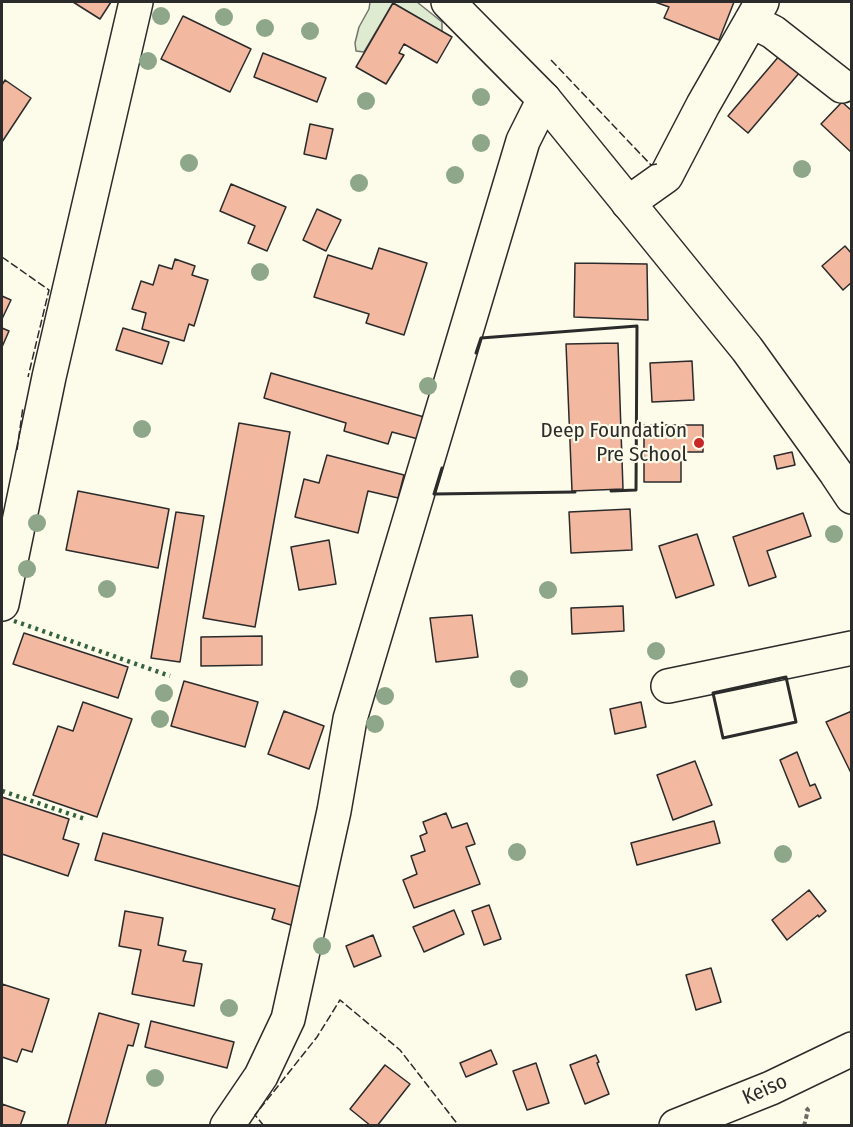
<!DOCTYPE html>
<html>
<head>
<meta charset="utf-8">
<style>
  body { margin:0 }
  #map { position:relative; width:853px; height:1127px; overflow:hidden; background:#fdfbea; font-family:"Fira Sans Condensed",sans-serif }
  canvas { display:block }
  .frame { position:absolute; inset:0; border:3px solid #2b2b2b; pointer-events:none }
</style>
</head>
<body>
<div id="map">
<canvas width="853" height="1127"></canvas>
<div class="frame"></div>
</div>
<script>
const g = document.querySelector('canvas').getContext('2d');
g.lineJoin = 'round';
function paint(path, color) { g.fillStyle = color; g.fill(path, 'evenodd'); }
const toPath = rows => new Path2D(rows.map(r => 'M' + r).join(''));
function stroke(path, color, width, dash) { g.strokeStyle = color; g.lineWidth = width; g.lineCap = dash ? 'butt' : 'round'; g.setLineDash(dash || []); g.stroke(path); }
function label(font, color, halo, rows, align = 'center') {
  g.font = font + ' "Fira Sans Condensed",sans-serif'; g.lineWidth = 4.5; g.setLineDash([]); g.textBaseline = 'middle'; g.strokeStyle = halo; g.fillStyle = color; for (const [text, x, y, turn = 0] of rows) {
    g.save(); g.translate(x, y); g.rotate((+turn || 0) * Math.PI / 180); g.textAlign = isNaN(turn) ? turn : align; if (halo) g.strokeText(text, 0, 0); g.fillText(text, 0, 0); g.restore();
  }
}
const green = toPath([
  [370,2,417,2,442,22,442,32,393,3,364,52,356,51,355,43,359,27,369,9,370,2]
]);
paint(green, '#deebd1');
stroke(green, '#74746e', 1.5);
const building = toPath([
  [73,2,111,2,100,19,73,2],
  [655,2,734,2,719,40,664,18,669,7,655,2],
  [393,3,452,37,437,63,404,44,399,53,404,55,386,84,356,67,393,3],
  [183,16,251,49,230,92,161,59,183,16],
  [263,53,326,78,317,102,254,77,263,53],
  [780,55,800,72,748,133,728,116,780,55],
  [5,80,31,98,2,142,2,85,5,80],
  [842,102,852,111,852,153,821,124,842,102],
  [310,124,333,129,326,159,304,154,310,124],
  [231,184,286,207,267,251,248,243,255,226,220,211,231,184],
  [317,209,341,220,326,251,303,240,317,209],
  [845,246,852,254,852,282,843,290,822,266,845,246],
  [379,248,427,263,404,335,366,323,369,314,314,297,328,255,372,269,379,248],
  [175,259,195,266,192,275,208,280,194,326,189,324,184,341,142,329,146,313,132,309,141,281,153,285,159,265,172,269,175,259],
  [575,263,647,264,648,320,574,317,575,263],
  [2,296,11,300,2,319,2,296],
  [2,328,9,331,2,347,2,328],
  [123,328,169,342,162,364,116,350,123,328],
  [618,343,623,489,572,491,566,344,618,343],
  [692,361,694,400,652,402,650,363,692,361],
  [271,373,424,417,418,439,392,432,388,444,344,431,346,423,264,398,271,373],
  [239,423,290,432,255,627,203,618,239,423],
  [644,425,703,425,703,452,681,452,681,482,644,482,644,425],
  [792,452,795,465,777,469,774,456,792,452],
  [327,455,404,475,398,498,368,491,358,533,295,517,304,479,319,483,327,455],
  [78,491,169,509,158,568,66,550,78,491],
  [630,509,632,550,571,553,569,512,630,509],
  [176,512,204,516,180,662,151,658,176,512],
  [803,513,811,536,767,551,776,577,749,586,733,537,803,513],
  [697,534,714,585,676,598,659,546,697,534],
  [329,540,336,584,299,590,291,547,329,540],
  [623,606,624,631,572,634,571,608,623,606],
  [472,615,478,657,436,662,430,618,472,615],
  [24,633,128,667,118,698,13,664,24,633],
  [262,636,262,665,201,666,201,637,262,636],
  [184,681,258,702,245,747,171,726,184,681],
  [83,702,132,719,97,817,33,795,58,726,73,731,83,702],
  [641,702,646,727,615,734,610,709,641,702],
  [284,711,324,726,309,769,268,754,284,711],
  [852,711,852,775,826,722,852,711],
  [797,752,810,786,815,784,821,798,799,807,780,760,797,752],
  [695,761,712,805,673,820,657,775,695,761],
  [2,797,69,819,63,839,79,844,68,876,2,854,2,797],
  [446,813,452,828,467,823,475,844,466,847,480,884,414,908,403,880,417,874,411,856,425,851,420,836,427,833,423,822,446,813],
  [714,821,720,843,637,865,631,843,714,821],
  [103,833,305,888,294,926,272,919,275,909,95,860,103,833],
  [809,890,826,911,819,917,818,915,787,940,772,920,809,890],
  [489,905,501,939,484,945,472,911,489,905],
  [454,910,464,934,424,952,413,927,454,910],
  [125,911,163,918,158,945,186,951,183,961,202,964,194,1006,132,994,141,950,119,946,125,911],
  [373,935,381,956,354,967,346,946,373,935],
  [711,968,721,1002,696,1010,686,975,711,968],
  [2,984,49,999,32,1052,22,1049,17,1062,2,1057,2,984],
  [99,1013,139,1024,133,1046,128,1045,105,1126,67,1126,99,1013],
  [151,1021,234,1042,227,1068,145,1047,151,1021],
  [491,1050,497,1064,466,1077,460,1063,491,1050],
  [596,1055,599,1062,597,1063,609,1094,585,1104,570,1065,596,1055],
  [536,1063,549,1103,527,1110,513,1071,536,1063],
  [385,1065,410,1084,377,1126,371,1126,350,1109,385,1065],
  [2,1104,25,1112,20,1126,2,1126,2,1104]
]);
paint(building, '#f2b8a0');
stroke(building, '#2b2b2b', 1.5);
const minor = toPath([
  [751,21,773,32,842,86],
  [628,203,666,176,703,105,762,2],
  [2,604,49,377,136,2],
  [668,686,852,648],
  [227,1126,261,1076,288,1019,334,811,350,719,523,141,544,99],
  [676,1126,771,1088,852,1049]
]);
const major = toPath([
  [448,2,544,99,747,349,836,473,852,497]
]);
stroke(minor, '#2b2b2b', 36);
stroke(major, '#2b2b2b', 36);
stroke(toPath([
  [804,1126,808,1110,806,1108]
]), '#6a6964', 4, [4.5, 3]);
stroke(minor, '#fdfbea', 33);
stroke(major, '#fdfbea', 33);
stroke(toPath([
  [14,621,170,676],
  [2,791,85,819]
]), '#34623c', 4.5, [3, 4.5]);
stroke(toPath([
  [551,60,651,165,657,164],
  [2,257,49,290,28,377],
  [17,450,23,407],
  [264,1126,255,1115,317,1037,340,1000,400,1050,459,1126]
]), '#2b2b2b', 1.5, [8, 3]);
stroke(toPath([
  [476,353,481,338,637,326,636,490,611,491],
  [442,468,434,494,575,492],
  [786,677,796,722,723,738,713,693,786,677]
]), '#2b2b2b', 3);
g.fillStyle = '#8ea78a';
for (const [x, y] of [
  [161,16],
  [224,17],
  [265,28],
  [310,31],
  [148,61],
  [481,97],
  [366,101],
  [481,143],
  [189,163],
  [802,169],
  [455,175],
  [359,183],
  [260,272],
  [428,386],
  [142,429],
  [37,523],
  [834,534],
  [27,569],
  [107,589],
  [548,590],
  [656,651],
  [519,679],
  [164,693],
  [385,696],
  [160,719],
  [375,724],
  [517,852],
  [783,854],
  [322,946],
  [229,1008],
  [155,1078]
]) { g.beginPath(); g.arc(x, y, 9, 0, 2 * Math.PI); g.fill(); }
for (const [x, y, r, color] of [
  [699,443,6,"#c62828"]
]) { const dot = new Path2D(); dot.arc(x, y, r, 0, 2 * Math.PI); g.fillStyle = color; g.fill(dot); stroke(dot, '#fdfbea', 2); }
label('21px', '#2b2b2b', '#fdfbea', [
  ["Deep Foundation",687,431],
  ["Pre School",687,455]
], 'right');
label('21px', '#2b2b2b', '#fdfbea', [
  ["Keiso",765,1090,-24]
]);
</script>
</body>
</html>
